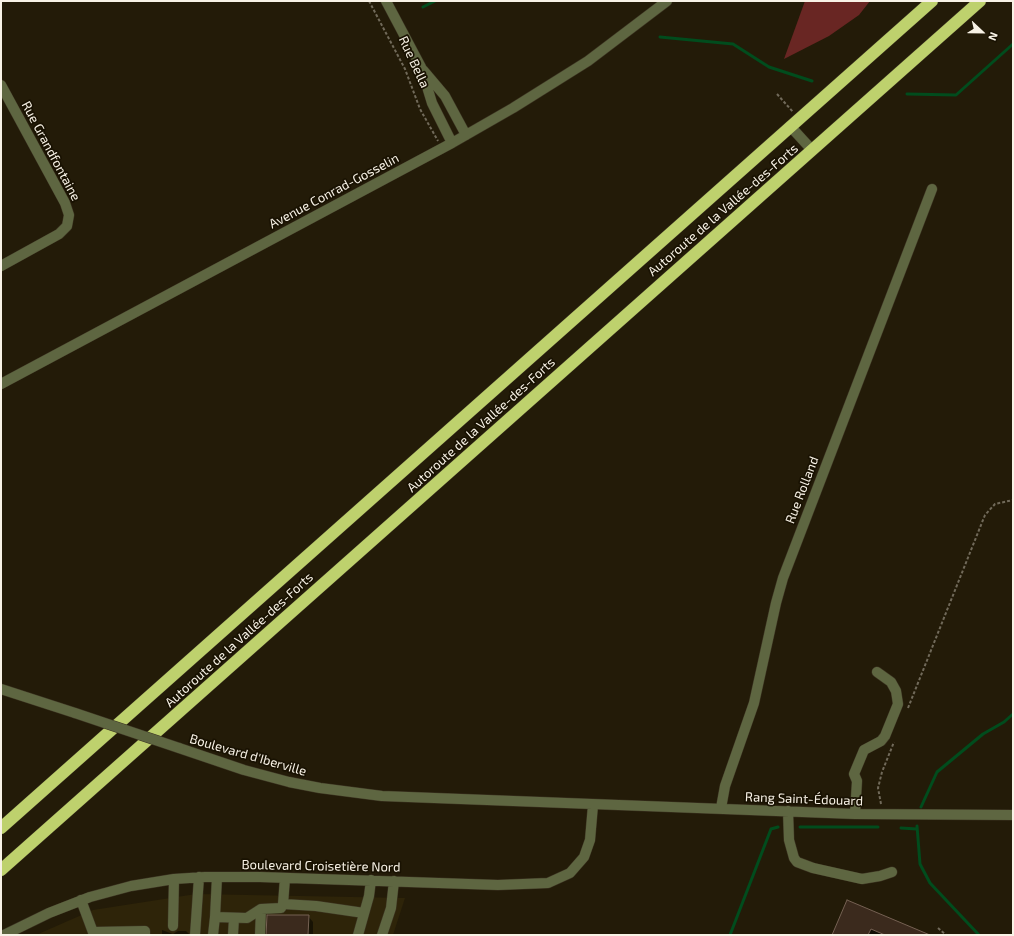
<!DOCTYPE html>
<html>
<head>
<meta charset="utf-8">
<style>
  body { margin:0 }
  #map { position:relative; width:1014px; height:936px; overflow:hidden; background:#231b08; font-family:"Exo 2",sans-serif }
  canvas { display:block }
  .frame { position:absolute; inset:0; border:2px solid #f8f2e6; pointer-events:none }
  .north { position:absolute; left:962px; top:12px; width:40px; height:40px; -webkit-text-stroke:3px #191202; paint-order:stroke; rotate:112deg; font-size:11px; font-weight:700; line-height:16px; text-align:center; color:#f8f2e6 }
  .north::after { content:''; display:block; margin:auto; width:14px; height:18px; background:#f8f2e6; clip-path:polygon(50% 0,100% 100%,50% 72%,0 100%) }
</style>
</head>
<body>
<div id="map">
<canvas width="1014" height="936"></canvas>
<div class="frame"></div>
<div class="north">N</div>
</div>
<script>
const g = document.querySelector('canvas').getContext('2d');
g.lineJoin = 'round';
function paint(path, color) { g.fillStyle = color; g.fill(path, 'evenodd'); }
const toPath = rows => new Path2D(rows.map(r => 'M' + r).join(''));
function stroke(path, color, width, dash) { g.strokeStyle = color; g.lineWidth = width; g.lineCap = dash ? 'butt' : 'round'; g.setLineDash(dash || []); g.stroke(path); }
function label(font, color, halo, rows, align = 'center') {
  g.font = font + ' "Exo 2",sans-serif'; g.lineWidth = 3.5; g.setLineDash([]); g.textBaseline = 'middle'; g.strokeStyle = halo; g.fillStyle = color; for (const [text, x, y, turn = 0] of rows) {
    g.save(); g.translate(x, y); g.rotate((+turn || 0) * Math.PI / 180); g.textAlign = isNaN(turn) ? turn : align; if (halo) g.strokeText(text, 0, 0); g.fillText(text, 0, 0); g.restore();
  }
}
paint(toPath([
  [196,894,405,898,393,935,36,935,93,910]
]), '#2e2409');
paint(toPath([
  [805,1,870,1,859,15,829,36,784,59]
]), '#692623');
paint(toPath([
  [848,901,922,935,833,935],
  [308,916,313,922,313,935,268,935],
  [162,930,173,934,178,931,186,931,190,935,162,935]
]), '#0007');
stroke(toPath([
  [423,7,435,1],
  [660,37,733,44,769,67,812,81],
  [907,94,956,95,1013,44],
  [921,807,937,772,983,734,1004,722,1013,714],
  [917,826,920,864,930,883,979,935],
  [800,827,878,827],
  [901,828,917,829],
  [730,935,771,829,778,827]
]), '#014c1d', 3);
const building = toPath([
  [847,900,930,935,885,935,871,929,868,935,832,935,847,900],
  [267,915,309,915,308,935,266,935,267,915]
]);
paint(building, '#3b2a1d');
stroke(building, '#756153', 1);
const minor = toPath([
  [386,1,421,67,432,103,452,143],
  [423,70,445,96,466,135],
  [1,85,65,203,69,215,67,226,59,234,1,266],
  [790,126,812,150],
  [1,384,452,143,513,108,588,61,667,1],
  [1,689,75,713],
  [179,748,244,770,289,782,320,788,382,796,855,814,1013,815],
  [721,808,725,786,754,703,776,603,783,578,932,189],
  [788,811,789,840,794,858,797,862,813,868,862,879,880,876,892,872],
  [855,814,857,781,854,774,864,750,881,741,885,736,898,704,896,691,891,682,877,672],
  [217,877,215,917,247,918,261,909,281,908,283,904,285,878],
  [81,900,94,935],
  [283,904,316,906,364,913],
  [173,926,174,879],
  [93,932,145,931,145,935],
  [4,935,49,913,90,897,131,886,174,879,205,877,260,877,498,885,548,883,570,873,584,857,590,840,593,805],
  [195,935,199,877],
  [213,935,215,917],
  [233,935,234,918],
  [260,935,261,909],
  [358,935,369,896,371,880],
  [382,935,391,908,394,881]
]);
const highway = toPath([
  [1,828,932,1],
  [1,870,980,1]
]);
stroke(minor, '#3d3523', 11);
stroke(highway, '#3d3523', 13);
stroke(toPath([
  [369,1,405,69,420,109,438,141],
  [777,94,793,112],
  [908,708,985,515,995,504,1013,500],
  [881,804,878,788,882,772,894,742],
  [938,928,946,935]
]), '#716a5a', 2, [3, 2]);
stroke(minor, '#5e6641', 10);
stroke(highway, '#bed16d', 12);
const minorBridge = toPath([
  [75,713,179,748]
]);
stroke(minorBridge, '#3d3523', 11, []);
stroke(minorBridge, '#5e6641', 10);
label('13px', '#f8f2e6', '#191202', [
  ["Rue Bella",414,62,65],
  ["Rue Grandfontaine",51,151,62],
  ["Avenue Conrad-Gosselin",334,191,-28],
  ["Autoroute de la Vallée-des-Forts",723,210,-41],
  ["Autoroute de la Vallée-des-Forts",481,425,-42],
  ["Rue Rolland",802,490,-69],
  ["Autoroute de la Vallée-des-Forts",239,640,-42],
  ["Boulevard d'Iberville",248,755,16],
  ["Rang Saint-Édouard",804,799,2],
  ["Boulevard Croisetière Nord",321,866,1]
]);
</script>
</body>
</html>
